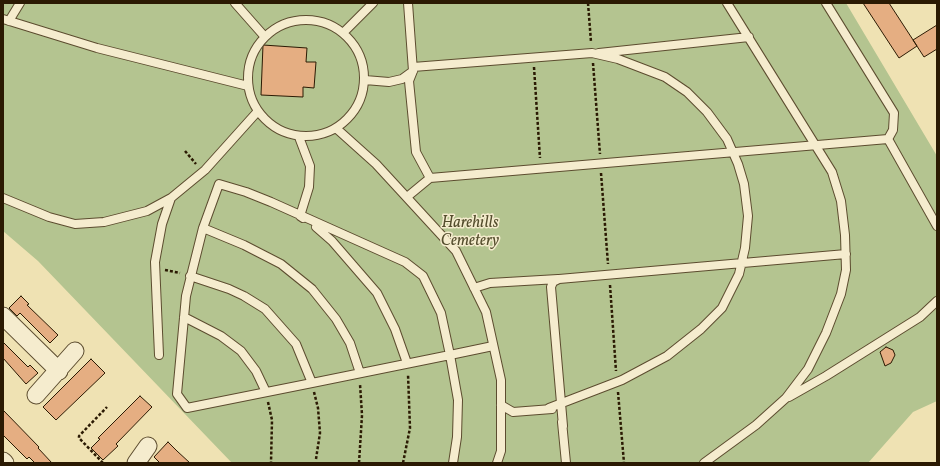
<!DOCTYPE html>
<html>
<head>
<meta charset="utf-8">
<style>
  body { margin:0 }
  #map { position:relative; width:940px; height:466px; overflow:hidden; background:#efe2b3; font-family:Vollkorn,serif }
  canvas { display:block }
  .frame { position:absolute; inset:0; border:4px solid #2b1a03; pointer-events:none }
</style>
</head>
<body>
<div id="map">
<canvas width="940" height="466"></canvas>
<div class="frame"></div>
</div>
<script>
const g = document.querySelector('canvas').getContext('2d');
g.lineJoin = 'round';
function paint(path, color) { g.fillStyle = color; g.fill(path, 'evenodd'); }
const toPath = rows => new Path2D(rows.map(r => 'M' + r).join(''));
function stroke(path, color, width, dash) { g.strokeStyle = color; g.lineWidth = width; g.lineCap = dash ? 'butt' : 'round'; g.setLineDash(dash || []); g.stroke(path); }
function label(font, color, halo, rows, align = 'center') {
  g.font = font + ' Vollkorn,serif'; g.lineWidth = 3; g.setLineDash([]); g.textBaseline = 'middle'; g.strokeStyle = halo; g.fillStyle = color; for (const [text, x, y, turn = 0] of rows) {
    g.save(); g.translate(x, y); g.rotate((+turn || 0) * Math.PI / 180); g.textAlign = isNaN(turn) ? turn : align; if (halo) g.strokeText(text, 0, 0); g.fillText(text, 0, 0); g.restore();
  }
}
paint(toPath([
  [3,3,846,3,937,156,937,401,913,412,868,463,232,463,38,261,3,231]
]), '#b4c490');
const building = toPath([
  [863,3,889,3,917,46,899,58,863,3],
  [937,25,937,49,924,57,913,40,937,25],
  [263,45,307,48,306,62,316,62,314,88,303,87,303,97,261,95,263,45],
  [21,296,29,304,27,305,58,335,50,343,20,313,17,316,9,308,21,296],
  [3,342,28,367,30,365,38,373,26,384,3,358,3,342],
  [886,347,893,350,895,355,891,363,885,366,880,352,886,347],
  [91,359,105,373,56,420,43,407,91,359],
  [140,396,152,407,116,444,118,446,103,460,91,448,100,439,98,438,140,396],
  [3,410,39,447,38,448,52,463,35,463,29,457,27,459,3,435,3,410],
  [168,442,177,451,190,463,160,463,154,457,168,442]
]);
paint(building, '#e5ae82');
stroke(building, '#2b1a03', 1);
const service = toPath([
  [235,3,265,37],
  [408,3,413,71,409,81,416,152,430,178],
  [826,3,894,113,893,130,888,139,937,226],
  [3,19,97,48,248,86],
  '248 78a58 58 0 1 1 116 0a58 58 0 1 1-116 0Z',
  [9,21,20,3],
  [343,33,373,3],
  [599,53,749,37],
  [413,67,592,53,618,59,665,77,687,92,707,112,727,139,738,164,744,184,748,216,745,248,739,274,722,308,701,329,667,356,622,380,549,408],
  [365,80,389,82,402,79,413,71],
  [337,129,376,164,456,251,486,312,501,380,501,451,497,463],
  [299,137,310,166,309,187,300,216,303,218],
  [407,197,430,178,888,139],
  [3,198,49,217,75,224,104,222,147,211,171,198,162,224,155,262,159,355],
  [171,198,205,170,258,111],
  [316,227,332,241,377,293,395,329,407,363],
  [203,228,244,245,281,264,312,289,336,319,350,343,360,373],
  [190,276,229,289,244,296,265,309,296,344,312,383],
  [474,288,490,283,558,279],
  [184,317,221,336,241,351,256,371,266,392],
  [789,397,826,376,920,317,937,301],
  [501,405,513,412,552,409],
  [562,422,566,463],
  [563,426,551,287,553,282,559,279,846,254],
  [453,463,457,437,458,400,450,355,441,313,423,276,405,262,271,202,246,192,219,184,203,228,186,296,177,394,187,408,312,383,450,355,493,346],
  [704,463,756,425,786,398,808,369,826,333,841,294,846,270,845,235,841,201,832,172,727,3]
]);
const minor = toPath([
  [3,316,59,371],
  [36,395,75,351],
  [3,461,5,463],
  [136,463,148,446]
]);
stroke(service, '#5c4c2f', 10);
stroke(minor, '#5c4c2f', 19);
stroke(toPath([
  [588,3,591,42],
  [593,63,600,154],
  [534,67,540,158],
  [185,151,196,164],
  [601,173,608,264],
  [165,270,180,273],
  [610,285,616,371],
  [314,392,318,408,320,433,316,459],
  [618,392,624,463],
  [268,402,272,420,271,463],
  [103,463,79,438,79,436,107,407],
  [359,463,362,415,360,384],
  [403,463,410,428,408,374]
]), '#2b1a03', 2.5, [3, 2]);
stroke(service, '#f5ecce', 8);
stroke(minor, '#f5ecce', 17);
label('italic 16px', '#544d2d', '#f5ecce', [
  ["Harehills",470,224],
  ["Cemetery",470,242]
]);
</script>
</body>
</html>
